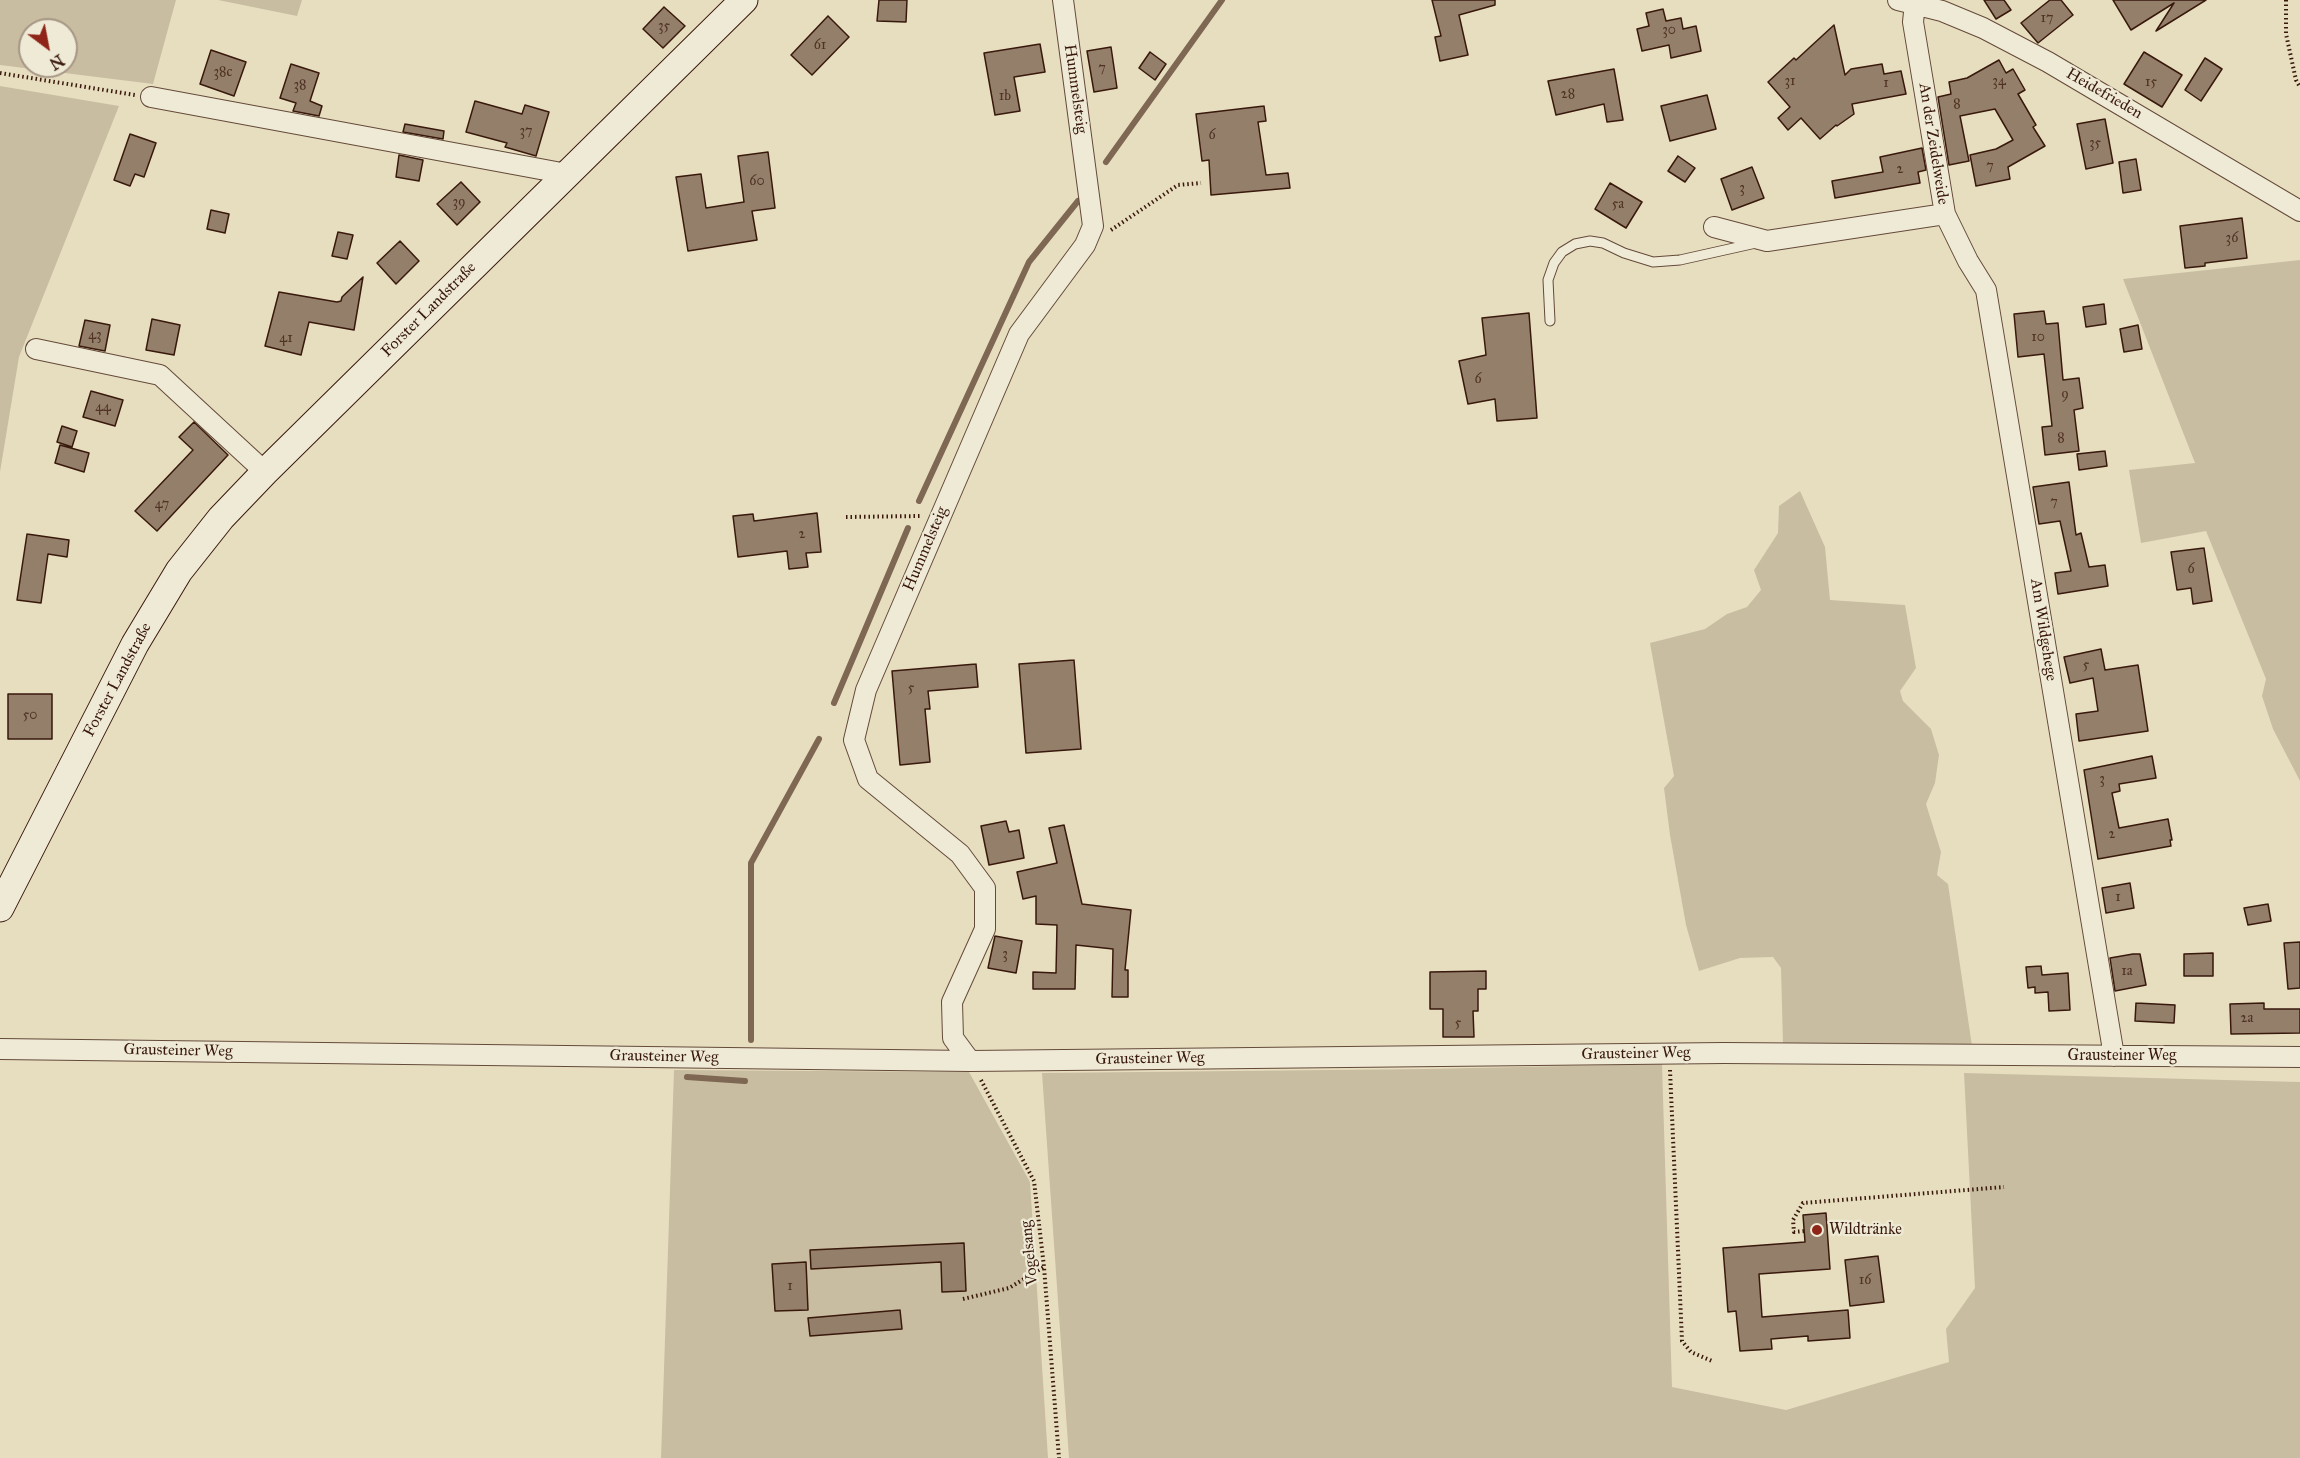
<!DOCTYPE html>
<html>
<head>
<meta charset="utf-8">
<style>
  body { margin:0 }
  #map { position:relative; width:2300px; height:1458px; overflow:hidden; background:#e7dec0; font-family:"IM FELL Great Primer",serif }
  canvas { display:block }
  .north { position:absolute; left:18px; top:18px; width:60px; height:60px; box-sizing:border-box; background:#efead6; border:2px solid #a69685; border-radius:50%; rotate:148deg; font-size:16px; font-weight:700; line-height:24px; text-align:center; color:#39190c }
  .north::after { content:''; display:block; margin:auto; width:21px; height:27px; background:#8f2418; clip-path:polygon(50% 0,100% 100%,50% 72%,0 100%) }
</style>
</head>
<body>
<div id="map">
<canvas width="2300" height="1458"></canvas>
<div class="north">N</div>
</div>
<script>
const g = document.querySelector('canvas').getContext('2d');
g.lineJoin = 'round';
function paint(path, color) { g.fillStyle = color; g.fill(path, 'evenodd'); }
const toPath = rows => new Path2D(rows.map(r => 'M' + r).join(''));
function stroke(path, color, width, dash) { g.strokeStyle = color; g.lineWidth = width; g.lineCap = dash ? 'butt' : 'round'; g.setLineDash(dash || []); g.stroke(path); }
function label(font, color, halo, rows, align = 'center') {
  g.font = font + ' "IM FELL Great Primer",serif'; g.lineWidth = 4.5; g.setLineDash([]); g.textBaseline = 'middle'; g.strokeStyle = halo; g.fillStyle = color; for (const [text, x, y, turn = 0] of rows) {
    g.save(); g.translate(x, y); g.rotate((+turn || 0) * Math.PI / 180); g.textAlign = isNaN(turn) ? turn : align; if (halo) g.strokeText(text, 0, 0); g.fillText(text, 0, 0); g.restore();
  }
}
paint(toPath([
  [0,0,176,0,153,84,0,65],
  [30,30,66,30,66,66,30,66],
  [218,0,302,0,297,16],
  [0,86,119,106,19,357,0,472],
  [2300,260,2300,781,2273,729,2262,696,2266,679,2206,531,2141,543,2129,470,2195,463,2123,279],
  [1800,491,1825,547,1830,600,1905,605,1916,668,1900,691,1903,701,1931,729,1939,755,1935,783,1926,804,1941,852,1937,875,1948,884,1972,1046,1783,1045,1781,968,1773,957,1740,958,1699,971,1686,925,1670,835,1664,788,1674,776,1650,643,1705,629,1727,614,1747,607,1761,590,1754,570,1778,533,1779,506],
  [1662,1064,1672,1387,1786,1410,1949,1362,1946,1329,1975,1288,1964,1073,2300,1082,2300,1458,1069,1458,1042,1073,1425,1069],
  [674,1070,969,1072,1030,1182,1048,1458,661,1458]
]), '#c9bda1');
stroke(toPath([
  [1106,162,1222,0],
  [919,501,1029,262,1078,201],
  [834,703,908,528],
  [751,1040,751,863,819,739],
  [687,1077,745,1081]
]), '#7e6753', 6);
const building = toPath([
  [879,0,907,0,906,22,877,21,879,0],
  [1432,0,1495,0,1495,5,1459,15,1468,55,1440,61,1435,37,1441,36,1432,0],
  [1984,0,2004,0,2011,10,1996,19,1984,0],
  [2050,0,2061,0,2073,15,2038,43,2021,23,2050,0],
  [2113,0,2206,0,2156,31,2174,3,2131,30,2113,0],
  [664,7,685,26,663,48,643,29,664,7],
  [1663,9,1666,21,1681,18,1683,29,1696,26,1701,51,1671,58,1669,45,1642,51,1637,29,1649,26,1646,13,1663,9],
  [828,16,849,37,812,75,791,55,828,16],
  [1834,25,1845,75,1851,69,1882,64,1884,74,1901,71,1906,94,1852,104,1854,114,1837,126,1836,125,1820,139,1801,118,1788,130,1778,118,1790,107,1768,82,1794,58,1796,60,1834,25],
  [1040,44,1045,72,1014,77,1020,111,995,115,984,53,1040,44],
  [1111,47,1117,88,1094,92,1087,51,1111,47],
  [211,50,246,62,234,96,200,84,211,50],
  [1150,52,1166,64,1155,80,1139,68,1150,52],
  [2144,52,2182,75,2162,107,2124,84,2144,52],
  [2205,58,2222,69,2201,101,2185,90,2205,58],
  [1999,60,2006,73,2013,69,2025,90,2018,94,2036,125,2033,127,2045,146,2008,167,2010,179,1976,186,1970,155,1996,149,2013,140,1995,109,1960,116,1969,161,1949,165,1938,97,1951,94,1949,82,1967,78,1999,60],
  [291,64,319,73,310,101,322,106,319,116,293,111,296,103,280,98,291,64],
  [1614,69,1623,120,1607,122,1604,104,1556,115,1548,81,1614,69],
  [1707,95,1716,129,1670,141,1661,106,1707,95],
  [475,101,522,114,525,105,549,112,536,156,505,147,507,143,466,132,475,101],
  [1264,106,1266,121,1258,122,1266,175,1288,173,1290,188,1211,195,1209,160,1202,161,1196,114,1264,106],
  [2105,119,2113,163,2086,169,2077,124,2105,119],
  [405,124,444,131,443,139,403,132,405,124],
  [130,134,156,143,144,177,135,174,130,186,114,180,130,134],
  [1922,148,1926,170,1918,172,1920,183,1835,198,1832,181,1883,172,1880,157,1922,148],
  [768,152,775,208,752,211,757,240,688,251,676,177,701,174,706,208,744,202,738,156,768,152],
  [399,155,423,160,419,181,396,177,399,155],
  [1678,156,1695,168,1685,182,1668,171,1678,156],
  [2136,159,2141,190,2123,193,2119,162,2136,159],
  [1752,167,1764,198,1732,210,1721,179,1752,167],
  [461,182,480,202,457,225,437,204,461,182],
  [1610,183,1642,202,1626,228,1595,209,1610,183],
  [211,210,229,214,225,233,207,229,211,210],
  [2242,218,2247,258,2205,263,2205,266,2185,268,2180,226,2242,218],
  [338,232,353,235,347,259,332,256,338,232],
  [400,241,419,261,396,284,377,263,400,241],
  [363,277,354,330,309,322,301,355,265,346,279,292,337,302,341,301,342,297,363,277],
  [2104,304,2106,324,2086,327,2083,307,2104,304],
  [2044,311,2046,324,2058,323,2063,380,2079,378,2083,408,2074,410,2079,451,2045,455,2042,427,2052,426,2044,354,2018,357,2014,314,2044,311],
  [1529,313,1537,418,1497,421,1495,399,1468,404,1459,361,1486,355,1482,318,1529,313],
  [152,319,180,325,174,355,146,350,152,319],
  [85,320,110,325,105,351,79,346,85,320],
  [2138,325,2142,349,2124,352,2120,329,2138,325],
  [91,391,123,400,115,426,83,417,91,391],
  [194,422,228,455,157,531,135,511,193,450,179,437,194,422],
  [62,426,77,431,72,447,57,442,62,426],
  [60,445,89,453,84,472,55,463,60,445],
  [2105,451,2107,466,2079,470,2077,454,2105,451],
  [2069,482,2076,535,2081,533,2089,567,2105,565,2108,586,2058,594,2055,573,2071,571,2060,521,2039,524,2033,487,2069,482],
  [817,513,821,552,806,553,808,567,789,569,787,551,738,557,733,516,753,514,754,521,817,513],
  [27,534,69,540,67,557,48,554,41,603,17,600,27,534],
  [2204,548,2212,601,2193,604,2191,588,2177,590,2171,552,2204,548],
  [2101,649,2105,670,2138,665,2148,731,2079,741,2076,714,2098,711,2093,678,2070,683,2064,657,2101,649],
  [1074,660,1081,749,1026,753,1019,664,1074,660],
  [976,664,978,687,928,691,930,709,925,709,930,762,900,765,892,671,976,664],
  [8,694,52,694,52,739,8,739,8,694],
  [2152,756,2156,778,2119,784,2120,791,2112,793,2119,828,2168,819,2172,840,2170,840,2171,846,2098,859,2084,770,2152,756],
  [1006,821,1009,832,1019,830,1024,858,989,865,981,826,1006,821],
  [1064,825,1082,904,1131,910,1125,970,1128,970,1128,997,1112,997,1113,949,1076,945,1075,989,1033,989,1033,972,1056,973,1057,925,1036,924,1036,896,1023,899,1017,872,1057,863,1049,828,1064,825],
  [2130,883,2134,908,2106,913,2102,888,2130,883],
  [2268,904,2271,921,2248,925,2244,908,2268,904],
  [995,936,1022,941,1016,973,988,968,995,936],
  [2300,942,2300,988,2288,989,2284,943,2300,942],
  [2213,953,2213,976,2184,976,2184,954,2213,953],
  [2133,954,2140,954,2146,985,2115,991,2110,958,2133,954],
  [2041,966,2042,975,2068,973,2070,1010,2049,1011,2048,992,2035,993,2035,987,2028,988,2026,967,2041,966],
  [1486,971,1486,989,1478,989,1478,1011,1473,1011,1474,1037,1443,1037,1443,1009,1430,1009,1430,972,1486,971],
  [2136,1003,2175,1005,2174,1023,2135,1021,2136,1003],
  [2264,1003,2264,1009,2300,1009,2300,1033,2231,1034,2230,1004,2264,1003],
  [1826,1213,1830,1269,1759,1274,1762,1317,1848,1310,1850,1338,1808,1341,1808,1336,1771,1339,1772,1349,1740,1351,1736,1311,1728,1312,1723,1248,1805,1242,1803,1215,1826,1213],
  [964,1243,966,1291,942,1292,941,1262,811,1269,810,1250,964,1243],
  [1878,1256,1884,1302,1850,1306,1845,1260,1878,1256],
  [806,1262,808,1310,775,1311,772,1264,806,1262],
  [900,1310,902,1329,810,1336,808,1318,900,1310]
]);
paint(building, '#937f6a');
stroke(building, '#39190c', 1.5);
const lane = toPath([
  [1550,321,1548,280,1554,263,1562,252,1575,244,1590,241,1603,243,1624,253,1653,262,1680,260,1756,243]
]);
const street = toPath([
  [1898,0,1942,11,1983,28,2048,62,2300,211],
  [1915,3,1913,22,1945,214,1968,261,1986,290,2114,1056],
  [151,97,567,174],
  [1714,227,1767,241,1945,214],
  [36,349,160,375,265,472],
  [0,1049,970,1061,1724,1053,2300,1057],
  [970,1061,953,1038,952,1002,985,929,985,888,960,854,868,779,854,740,866,690,1019,334,1085,245,1093,226,1063,0]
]);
const secondary = toPath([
  [0,908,135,644,179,571,221,518,265,472,744,0]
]);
stroke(lane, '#644a39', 11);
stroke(street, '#644a39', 22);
stroke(secondary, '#39190c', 29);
stroke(toPath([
  [2286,0,2286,34,2296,80,2300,87],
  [0,73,135,95],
  [1111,230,1178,185,1201,183],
  [846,517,920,516],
  [1670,1070,1682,1341,1691,1352,1712,1361],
  [981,1080,1034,1181,1044,1267,1059,1458],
  [1804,1231,1794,1232,1793,1220,1803,1203,2004,1187],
  [963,1299,1009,1288,1044,1267]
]), '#39190c', 4, [1.5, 3]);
stroke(lane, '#efead6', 9);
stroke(street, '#efead6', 20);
stroke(secondary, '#efead6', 27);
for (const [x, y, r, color] of [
  [1817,1230,6,"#8f2418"]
]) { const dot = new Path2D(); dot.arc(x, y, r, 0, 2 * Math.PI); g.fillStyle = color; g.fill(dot); stroke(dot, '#efead6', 2); }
label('14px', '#503224', null, [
  ["17",2047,19],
  ["35",664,27],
  ["30",1669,31],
  ["61",820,46],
  ["7",1102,69],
  ["38c",223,73],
  ["31",1790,82],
  ["34",1999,82],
  ["15",2151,83],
  ["1",1886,84],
  ["38",300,86],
  ["28",1568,95],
  ["1b",1005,97],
  ["8",1957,105],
  ["37",526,132],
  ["6",1212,136],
  ["35",2095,144],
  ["7",1990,167],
  ["2",1900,170],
  ["60",757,182],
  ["3",1742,189],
  ["39",459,203],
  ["5a",1618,205],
  ["36",2232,239],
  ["43",95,336],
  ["10",2038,338],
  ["41",286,339],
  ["6",1478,380],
  ["9",2065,395],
  ["44",103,408],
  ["8",2061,439],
  ["7",2054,503],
  ["47",162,505],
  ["2",802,535],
  ["6",2191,570],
  ["5",2086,666],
  ["5",911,689],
  ["50",30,716],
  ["3",2102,780],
  ["2",2112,835],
  ["1",2118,898],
  ["3",1005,955],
  ["1a",2127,972],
  ["2a",2247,1019],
  ["5",1458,1024],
  ["16",1865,1281],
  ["1",790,1287]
]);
label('16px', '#39190c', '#efead6', [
  ["Hummelsteig",1075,89,82],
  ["Heidefrieden",2104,94,30],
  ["An der Zeidelweide",1933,144,81],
  ["Forster Landstraße",429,310,-45],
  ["Hummelsteig",926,549,-67],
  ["Am Wildgehege",2043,630,81],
  ["Forster Landstraße",118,680,-62],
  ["Grausteiner Weg",178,1051,1],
  ["Grausteiner Weg",1636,1054,-1],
  ["Grausteiner Weg",2122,1056],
  ["Grausteiner Weg",664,1057,1],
  ["Grausteiner Weg",1150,1059,-1],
  ["Vogelsang",1030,1253,-96]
]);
label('16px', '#39190c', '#efead6', [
  ["Wildtränke",1829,1230]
], 'left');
</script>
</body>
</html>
